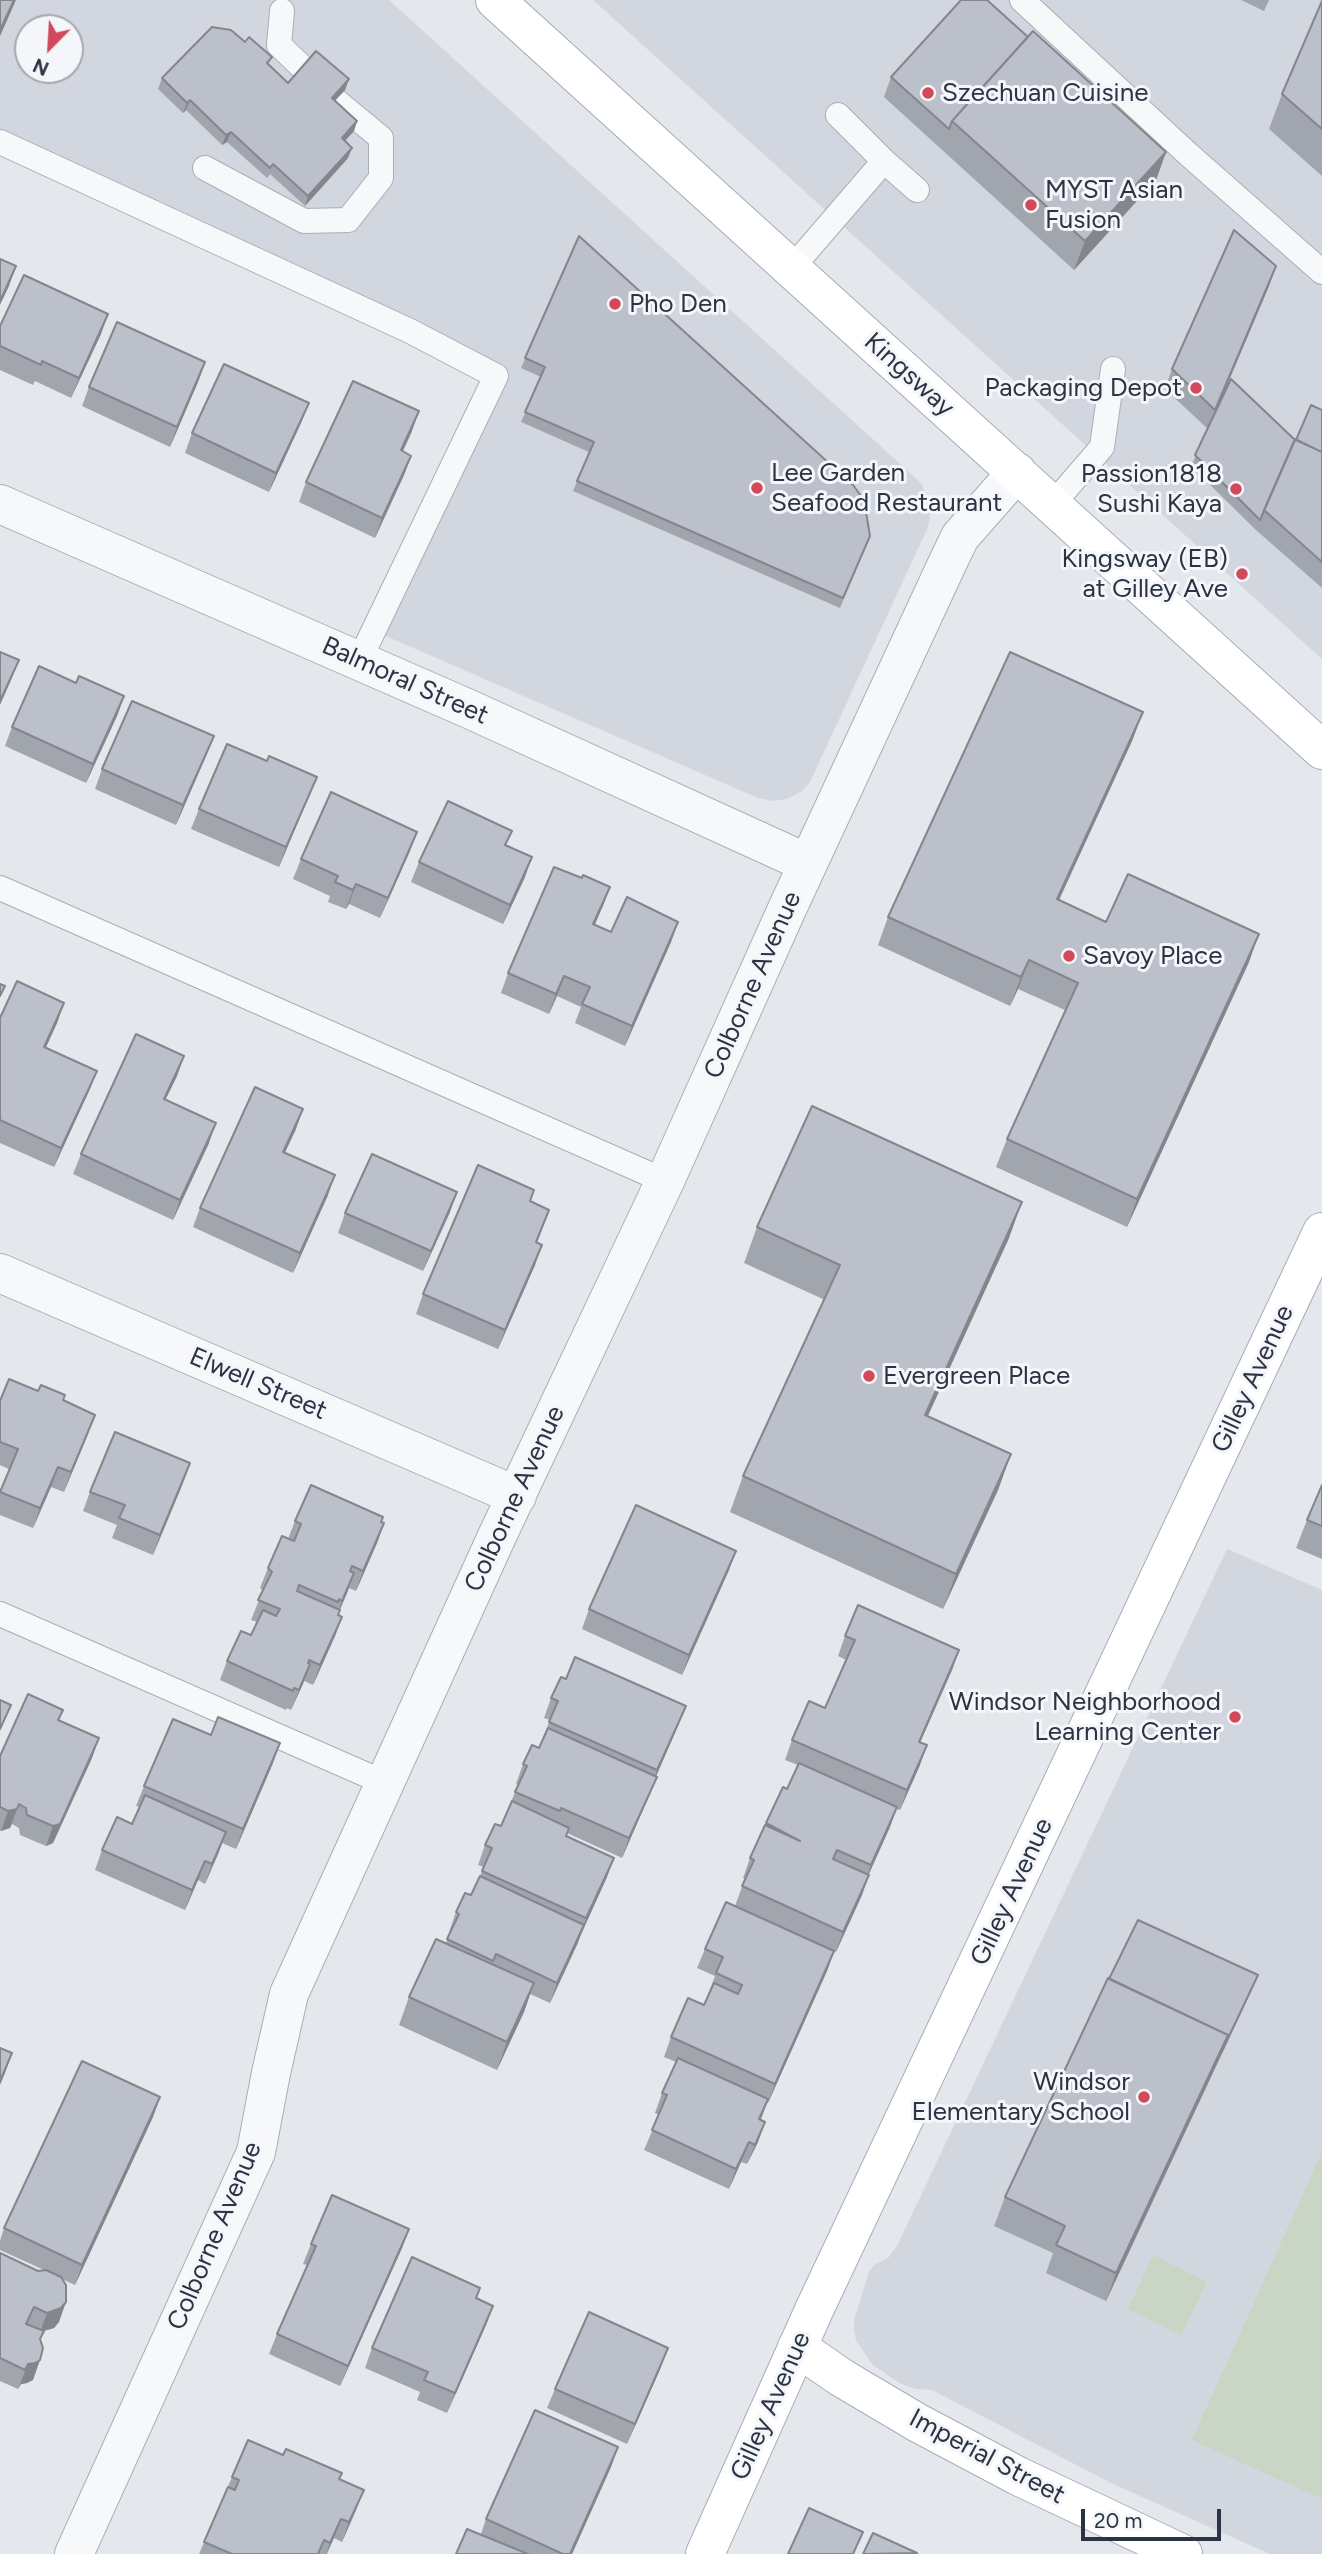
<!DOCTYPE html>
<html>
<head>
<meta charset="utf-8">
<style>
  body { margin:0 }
  #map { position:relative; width:1322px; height:2554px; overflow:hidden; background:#e4e7ec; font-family:Figtree,sans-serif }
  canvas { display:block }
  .north { position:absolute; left:14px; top:14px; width:70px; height:70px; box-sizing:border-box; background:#f4f6f9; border:2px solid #a4a8b1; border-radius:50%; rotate:204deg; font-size:19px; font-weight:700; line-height:28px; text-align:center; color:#2b3445 }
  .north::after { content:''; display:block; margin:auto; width:24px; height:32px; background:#d1495b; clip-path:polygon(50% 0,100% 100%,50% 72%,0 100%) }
  .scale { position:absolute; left:1081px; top:2509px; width:140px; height:32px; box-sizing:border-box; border:4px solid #2b3445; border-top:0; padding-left:9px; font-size:21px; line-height:24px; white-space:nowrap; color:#2b3445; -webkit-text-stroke:5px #f4f6f9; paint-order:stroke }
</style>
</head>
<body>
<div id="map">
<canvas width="1322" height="2554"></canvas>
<div class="north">N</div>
<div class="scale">20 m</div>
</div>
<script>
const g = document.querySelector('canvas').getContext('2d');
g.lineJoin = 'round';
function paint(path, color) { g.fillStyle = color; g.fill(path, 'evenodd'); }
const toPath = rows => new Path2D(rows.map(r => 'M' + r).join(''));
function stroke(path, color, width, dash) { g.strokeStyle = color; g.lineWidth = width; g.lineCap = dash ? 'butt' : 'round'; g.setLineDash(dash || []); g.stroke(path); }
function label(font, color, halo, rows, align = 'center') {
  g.font = font + ' Figtree,sans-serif'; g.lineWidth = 6; g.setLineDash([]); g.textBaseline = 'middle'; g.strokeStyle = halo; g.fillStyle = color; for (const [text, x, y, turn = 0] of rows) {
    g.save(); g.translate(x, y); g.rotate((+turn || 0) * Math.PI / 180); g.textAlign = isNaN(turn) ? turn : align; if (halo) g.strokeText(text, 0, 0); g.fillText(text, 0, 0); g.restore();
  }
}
paint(toPath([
  [0,0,389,0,920,482,930,500,931,511,928,527,810,782,802,791,787,799,773,801,758,798,372,630,496,376,0,142],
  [28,28,70,28,70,70,28,70],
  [593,0,1322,0,1322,659],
  [1227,1549,1322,1590,1322,2554,1270,2554,1111,2483,932,2390,915,2389,899,2383,872,2364,856,2340,854,2330,854,2320,869,2272,874,2265,888,2258,897,2246]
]), '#d2d6de');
paint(toPath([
  [1322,2152,1322,2499,1192,2440],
  [1153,2255,1207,2282,1181,2335,1128,2309]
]), '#c9d6c5');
const lane = toPath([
  [1022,0,1188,154,1322,272],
  [282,11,279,45,305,70],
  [0,142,410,331,496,376,359,661],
  [884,161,917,190],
  [205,168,304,221,348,220,381,178,381,138,335,100],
  [791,269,884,161,838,115],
  [1053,504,1102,447,1113,369],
  [0,888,665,1181],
  [0,1614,385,1783]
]);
const street = toPath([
  [0,504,469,709,807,863],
  [0,1273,517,1496],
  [74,2554,256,2152,271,2073,289,1994,498,1534,665,1181,787,909,947,564,960,537,1017,472]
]);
const secondary = toPath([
  [797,2347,842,2378,918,2423,1018,2476,1183,2554],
  [705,2554,815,2308,1322,1232]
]);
const primary = toPath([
  [495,0,1322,750]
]);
stroke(lane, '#a9aeb7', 26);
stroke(street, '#a9aeb7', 40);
stroke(secondary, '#a9aeb7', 40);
stroke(primary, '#a3abb8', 40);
stroke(lane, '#f7f8fa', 24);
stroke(street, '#f7f8fa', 38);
stroke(secondary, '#fff', 38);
stroke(primary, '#fff', 38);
paint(toPath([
  [1241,0,1269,0,1264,11],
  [1322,1,1322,176,1269,129,1282,94],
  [1028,37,1166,152,1156,180,1074,270,884,97,891,77],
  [269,66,288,83,349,79,345,90,335,101,357,121,354,131,345,141,348,158,305,206,270,174,267,178,227,142,222,145,186,110,183,113,158,89,162,78],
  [579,236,870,536,840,608,573,491,589,452,521,422,541,377,521,368],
  [1269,286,1217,409,1295,440,1322,410,1322,588,1256,530,1191,466,1208,429,1165,389,1172,369],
  [0,326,101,334,71,398,35,381,33,385,0,370],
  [205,362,198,382,170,447,82,406,89,387],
  [301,423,269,492,185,453,192,433],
  [412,431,403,451,411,456,404,475,375,538,299,502,306,482],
  [124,696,117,716,86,783,5,746,12,727],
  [1143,712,1132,741,1059,900,1106,922,1249,962,1127,1227,996,1167,1007,1139,1065,1010,1018,989,1010,1006,878,945,888,917],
  [206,756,176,825,95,789,102,769],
  [267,761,317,777,309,796,279,867,191,829,199,809],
  [506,846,525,877,503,924,411,882,419,862],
  [410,851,380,918,349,904,346,909,328,902,330,896,293,879,301,859],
  [582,878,610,887,595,924,611,932,678,922,671,942,625,1046,575,1023,581,1007,557,996,549,1014,501,993,508,973],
  [64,1003,57,1023,46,1047,97,1071,89,1091,54,1167,0,1143,0,1018],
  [184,1056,177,1076,165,1100,209,1143,173,1220,73,1174,81,1154],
  [296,1129,284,1153,328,1195,293,1273,193,1227,200,1208],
  [530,1201,542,1230,537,1243,535,1265,498,1349,416,1314,423,1294],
  [450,1212,423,1271,338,1233,345,1213],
  [757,1227,1009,1238,927,1416,1011,1454,998,1490,943,1609,730,1512,743,1476,825,1300,744,1263],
  [63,1400,95,1415,64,1492,51,1487,33,1528,0,1515,0,1490,9,1469,0,1465,0,1401],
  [183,1483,153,1555,112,1538,117,1525,83,1511,90,1492],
  [1322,1485,1322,1559,1296,1548,1307,1520],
  [295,1521,381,1522,384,1523,377,1543,356,1591,349,1588,340,1610,339,1615,342,1617,335,1636,313,1685,304,1681,291,1710,287,1708,286,1710,220,1680,227,1661,251,1635,257,1622,251,1620,263,1590,260,1588,268,1568,288,1539],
  [729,1570,682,1675,582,1629,589,1609],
  [845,1636,959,1650,952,1670,920,1742,920,1765,900,1810,896,1809,890,1827,868,1875,862,1895,836,1952,735,1906,745,1879,743,1878,750,1858,783,1787,787,1789,798,1765,785,1760,792,1740,825,1708,846,1660,838,1656],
  [551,1698,678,1726,656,1776,649,1796,622,1858,567,1833,566,1836,607,1877,550,2003,530,1994,524,2012,497,2070,399,2025,409,1997,446,1943,450,1933,449,1932,456,1912,471,1895,480,1876,484,1867,478,1865,485,1845,501,1826,518,1785,516,1784,523,1764,539,1748,550,1720,544,1718],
  [63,1710,59,1720,92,1758,53,1843,46,1846,20,1835,19,1828,12,1824,10,1828,0,1831,0,1756],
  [273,1763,236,1849,222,1843,205,1884,198,1880,185,1910,95,1870,102,1850,132,1824,140,1807,136,1806,144,1786],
  [705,1949,834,1951,827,1971,768,2103,767,2103,761,2120,758,2142,747,2164,741,2162,729,2189,644,2150,659,2115,655,2113,662,2093,676,2062,664,2057,671,2037,704,2005,715,1976,697,1968],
  [1109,1979,1254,1985,1106,2301,1046,2273,1053,2253,994,2226,1005,2197],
  [160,2097,153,2117,75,2285,62,2279,59,2322,54,2328,43,2331,40,2340,33,2380,27,2383,21,2384,18,2389,0,2381,0,2253,38,2271,44,2270,0,2250,0,2241,4,2228],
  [409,2229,402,2248,340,2386,269,2354,277,2334,307,2265,303,2264,311,2244],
  [480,2288,477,2298,493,2306,486,2325,447,2413,417,2400,420,2392,365,2368,372,2348],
  [661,2367,627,2444,547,2408,555,2389],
  [618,2447,611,2467,572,2554,456,2554,481,2534,486,2519],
  [232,2477,339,2479,356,2510,342,2542,334,2538,327,2554,199,2554]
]), '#a1a5ae');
paint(toPath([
  [14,0,16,0,0,36,0,30],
  [349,79,345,90,328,108,332,98],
  [190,100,186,110,183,113,187,103],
  [357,121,354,131,338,148,342,138],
  [231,132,227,142,222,145,226,135],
  [352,148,348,158,305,206,308,196],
  [1166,152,1156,180,1074,270,1085,241],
  [16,266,9,286,0,305,0,301],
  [1276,266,1269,286,1208,429,1215,410],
  [108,314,101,334,71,398,79,378],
  [205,362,198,382,170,447,177,427],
  [309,403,301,423,269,492,276,473],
  [419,411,412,431,394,470,401,450],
  [411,456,404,475,375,538,382,518],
  [19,660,11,680,0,705,0,701],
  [124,696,117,716,86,783,93,764],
  [1143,712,1132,741,1046,928,1057,899],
  [214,736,206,756,176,825,183,805],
  [317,777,309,796,279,867,286,847],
  [417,832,410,851,380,918,388,898],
  [532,857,525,877,503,924,510,905],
  [356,884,349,904,346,909,353,890],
  [610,887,603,906,586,944,593,924],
  [678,922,671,942,625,1046,632,1026],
  [1259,934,1249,962,1127,1227,1137,1199],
  [1029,960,1018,989,1010,1006,1021,977],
  [564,976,557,996,549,1014,556,994],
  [64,1003,57,1023,37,1067,44,1047],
  [184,1056,177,1076,156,1119,164,1099],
  [97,1071,89,1091,54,1167,61,1148],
  [303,1109,296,1129,276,1172,283,1152],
  [216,1123,209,1143,173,1220,180,1200],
  [335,1175,328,1195,293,1273,300,1253],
  [457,1192,450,1212,423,1271,431,1251],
  [1022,1202,1009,1238,912,1451,925,1415],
  [542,1245,535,1265,498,1349,505,1330],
  [95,1415,88,1434,64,1492,71,1472],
  [1011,1454,998,1490,943,1609,956,1574],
  [190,1463,183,1483,153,1555,160,1535],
  [58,1467,51,1487,33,1528,40,1508],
  [384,1523,377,1543,356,1591,363,1571],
  [736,1551,729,1570,682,1675,689,1655],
  [354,1573,347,1593,335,1620,342,1601],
  [342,1617,335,1636,313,1685,320,1665],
  [959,1650,952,1670,912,1761,919,1742],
  [310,1664,303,1684,291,1710,299,1690],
  [686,1706,678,1726,650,1790,657,1770],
  [99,1738,92,1758,53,1843,46,1846,53,1826],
  [280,1743,273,1763,236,1849,243,1829],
  [927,1745,920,1765,900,1810,907,1790],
  [657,1777,649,1796,622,1858,629,1838],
  [19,1804,10,1828,1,1831,8,1811],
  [897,1807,890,1827,864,1885,871,1865],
  [226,1832,219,1852,205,1884,212,1864],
  [614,1858,607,1877,582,1932,577,1945,550,2003,557,1983],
  [205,1861,198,1880,185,1910,192,1890],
  [869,1875,862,1895,836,1952,843,1932],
  [834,1951,827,1971,768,2103,775,2084],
  [1258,1975,1254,1985,1106,2301,1116,2273,1228,2035],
  [534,1983,524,2012,497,2070,507,2042],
  [12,2053,5,2073,0,2085,0,2081],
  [160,2097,153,2117,75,2285,82,2265],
  [765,2122,758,2142,747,2164,755,2145],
  [749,2142,741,2162,729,2189,736,2169],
  [409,2229,402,2248,340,2386,348,2366],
  [66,2302,59,2322,54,2328,40,2332,47,2313],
  [493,2306,486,2325,447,2413,455,2393],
  [668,2348,661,2367,627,2444,635,2424],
  [40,2360,33,2380,27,2383,21,2384,18,2389,28,2364],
  [618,2447,611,2467,572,2554,570,2554],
  [364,2490,356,2510,342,2542,349,2522],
  [341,2519,334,2538,326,2554,330,2543]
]), '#83868d');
const building = toPath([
  [0,0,14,0,0,30,0,0],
  [961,0,987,0,1028,37,952,121,949,129,891,77,961,0],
  [1322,1,1322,129,1282,94,1322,1],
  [212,27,231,30,245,42,249,37,272,57,267,63,288,83,316,51,349,79,332,98,357,121,342,138,352,148,308,196,273,164,270,168,231,132,226,135,190,100,187,103,162,78,212,27],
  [1033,31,1166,152,1085,241,952,121,1033,31],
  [1234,230,1276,266,1215,410,1172,369,1234,230],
  [579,236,853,485,864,500,870,536,843,598,577,481,594,442,525,412,545,367,525,358,579,236],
  [0,259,16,266,0,301,0,259],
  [24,275,108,314,79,378,42,361,41,365,0,346,0,326,24,275],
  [117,322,205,362,177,427,89,387,117,322],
  [224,364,309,403,276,473,192,433,224,364],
  [1231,379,1295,440,1260,520,1195,455,1231,379],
  [353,381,419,411,401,450,411,456,382,518,306,482,353,381],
  [1311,405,1322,410,1322,452,1296,440,1311,405],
  [1295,439,1322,452,1322,562,1264,510,1295,439],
  [0,652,19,660,0,701,0,652],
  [1010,652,1143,712,1057,899,1106,922,1128,874,1259,934,1137,1199,1007,1139,1078,983,1029,960,1021,977,888,917,1010,652],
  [39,666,76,683,79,676,124,696,93,764,12,727,39,666],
  [132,701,214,736,183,805,102,769,132,701],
  [227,744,267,761,269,756,317,777,286,847,199,809,227,744],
  [331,792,417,832,388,898,356,884,353,890,335,882,338,876,301,859,331,792],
  [448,801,512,831,505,845,532,857,510,905,419,862,448,801],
  [554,867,582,878,583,875,610,887,593,924,611,932,627,897,678,922,632,1026,582,1004,590,987,564,976,556,994,508,973,554,867],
  [17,981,64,1003,44,1047,97,1071,61,1148,0,1120,0,1018,17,981],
  [0,984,5,986,0,996,0,984],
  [136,1034,184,1056,164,1099,216,1123,180,1200,81,1154,136,1034],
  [255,1087,303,1109,283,1152,335,1175,300,1253,200,1208,255,1087],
  [812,1106,1022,1202,925,1415,1011,1454,956,1574,743,1476,840,1265,757,1227,812,1106],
  [372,1154,457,1192,431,1251,345,1213,372,1154],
  [478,1165,534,1190,530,1201,549,1210,536,1242,542,1245,505,1330,423,1294,478,1165],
  [9,1379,38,1391,41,1385,65,1395,63,1400,95,1415,71,1472,58,1467,40,1508,0,1492,18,1449,0,1442,0,1401,9,1379],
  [115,1432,190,1463,160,1535,119,1518,125,1505,90,1492,115,1432],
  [311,1485,383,1517,381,1522,384,1523,363,1571,352,1566,350,1571,354,1573,342,1601,339,1599,338,1602,299,1585,297,1591,340,1610,338,1615,342,1617,320,1665,309,1660,308,1663,310,1664,299,1690,294,1688,293,1691,227,1661,241,1631,251,1635,263,1610,276,1616,280,1609,258,1600,272,1572,268,1568,282,1536,294,1541,301,1524,295,1521,311,1485],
  [1322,1485,1322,1526,1307,1520,1322,1485],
  [636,1505,736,1551,689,1655,589,1609,636,1505],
  [858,1605,959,1650,919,1742,927,1745,907,1790,792,1740,809,1701,825,1708,855,1640,845,1636,858,1605],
  [575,1657,686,1706,657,1770,549,1722,558,1701,551,1698,561,1677,566,1679,575,1657],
  [28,1694,63,1710,58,1720,99,1738,60,1824,53,1826,27,1815,26,1808,19,1804,17,1809,8,1811,0,1807,0,1756,28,1694],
  [0,1700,11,1705,0,1729,0,1700],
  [218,1717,280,1743,243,1829,144,1786,173,1719,211,1735,218,1717],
  [548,1728,657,1777,629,1838,561,1808,560,1811,515,1792,527,1766,523,1764,532,1745,539,1748,548,1728],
  [799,1763,897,1807,871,1865,837,1850,833,1859,869,1875,843,1932,742,1886,754,1860,750,1858,765,1825,800,1841,766,1823,783,1787,787,1789,799,1763],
  [145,1795,226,1832,212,1864,205,1861,192,1890,102,1850,117,1817,132,1824,145,1795],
  [512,1801,569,1828,566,1836,614,1858,586,1918,482,1871,492,1848,485,1845,495,1824,501,1826,512,1801],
  [480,1876,584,1925,557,1983,496,1954,493,1961,447,1939,459,1914,456,1912,465,1893,471,1895,480,1876],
  [726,1902,834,1951,775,2084,671,2037,688,1998,704,2005,714,1983,738,1994,742,1985,716,1973,723,1957,705,1949,726,1902],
  [1138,1920,1258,1975,1221,2053,1228,2035,1109,1979,1138,1920],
  [436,1939,534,1983,507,2042,409,1997,436,1939],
  [1108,1978,1228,2035,1116,2273,1056,2245,1065,2226,1005,2197,1108,1978],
  [0,2048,12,2053,0,2081,0,2048],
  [678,2058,768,2099,759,2119,765,2122,755,2145,749,2142,736,2169,652,2130,667,2095,662,2093,678,2058],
  [82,2061,160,2097,82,2265,4,2228,82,2061],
  [332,2195,409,2229,348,2366,277,2334,316,2246,311,2244,332,2195],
  [0,2253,38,2271,46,2270,61,2277,66,2285,66,2302,61,2308,47,2313,34,2307,26,2324,44,2331,40,2339,43,2348,40,2360,35,2363,28,2364,25,2370,0,2358,0,2253],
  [412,2257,480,2288,476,2298,493,2306,455,2393,424,2380,428,2372,372,2348,412,2257],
  [589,2312,668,2348,635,2424,555,2389,589,2312],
  [535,2410,618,2447,570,2554,563,2554,486,2519,535,2410],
  [248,2440,283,2455,286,2449,342,2473,339,2479,364,2490,349,2522,341,2519,330,2543,324,2540,318,2554,232,2554,204,2542,228,2487,235,2490,239,2480,232,2477,248,2440],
  [809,2508,863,2532,853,2554,788,2554,809,2508],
  [467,2529,528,2554,456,2554,467,2529],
  [873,2533,917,2553,863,2554,873,2533]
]);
paint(building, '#bbc0ca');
stroke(building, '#83868d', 2);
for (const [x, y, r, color] of [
  [928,93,7,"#d1495b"],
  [1031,205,7,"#d1495b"],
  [615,304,7,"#d1495b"],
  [1196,388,7,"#d1495b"],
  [757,488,7,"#d1495b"],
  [1236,489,7,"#d1495b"],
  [1242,574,7,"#d1495b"],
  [1069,956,7,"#d1495b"],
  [869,1376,7,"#d1495b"],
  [1235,1717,7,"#d1495b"],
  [1144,2097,7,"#d1495b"]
]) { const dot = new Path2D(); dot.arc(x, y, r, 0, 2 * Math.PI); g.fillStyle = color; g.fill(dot); stroke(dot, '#f4f6f9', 2.5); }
label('26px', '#2b3445', '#f4f6f9', [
  ["Szechuan Cuisine",942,93],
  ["MYST Asian",1045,190],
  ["Fusion",1045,220],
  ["Pho Den",629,304],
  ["Packaging Depot",1182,388,"right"],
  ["Lee Garden",771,473],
  ["Seafood Restaurant",771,503],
  ["Passion1818",1222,474,"right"],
  ["Sushi Kaya",1222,504,"right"],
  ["Kingsway (EB)",1228,559,"right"],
  ["at Gilley Ave",1228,589,"right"],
  ["Savoy Place",1083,956],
  ["Evergreen Place",883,1376],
  ["Windsor Neighborhood",1221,1702,"right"],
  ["Learning Center",1221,1732,"right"],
  ["Windsor",1130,2082,"right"],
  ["Elementary School",1130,2112,"right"]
], 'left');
label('26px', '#2b3445', '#f4f6f9', [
  ["Kingsway",909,375,42],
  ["Balmoral Street",405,681,24],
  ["Colborne Avenue",753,985,-66],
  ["Gilley Avenue",1253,1379,-65],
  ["Elwell Street",258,1384,23],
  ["Colborne Avenue",515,1499,-65],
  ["Gilley Avenue",1012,1892,-65],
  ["Colborne Avenue",215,2236,-67],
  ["Gilley Avenue",771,2406,-66],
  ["Imperial Street",987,2457,28]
]);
</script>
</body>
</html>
